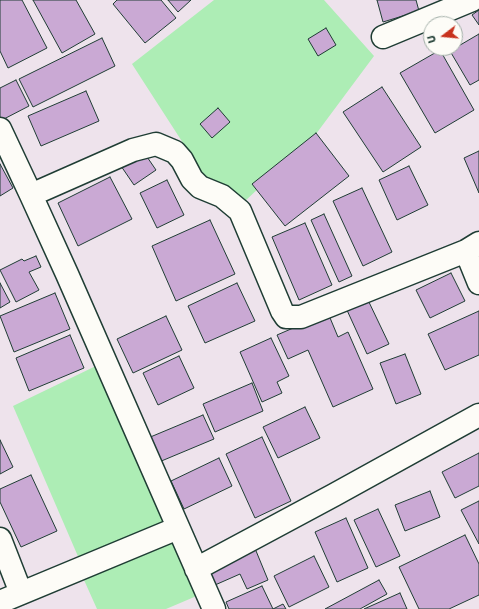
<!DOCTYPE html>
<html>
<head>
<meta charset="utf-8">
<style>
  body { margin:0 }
  #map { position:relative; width:479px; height:609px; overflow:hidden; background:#eee3ec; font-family:"Shantell Sans",sans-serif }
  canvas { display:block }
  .north { position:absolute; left:423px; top:16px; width:40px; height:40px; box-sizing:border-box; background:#fdfcf7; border:1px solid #a4b0a9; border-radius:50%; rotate:254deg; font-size:11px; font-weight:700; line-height:16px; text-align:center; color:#1f3d34 }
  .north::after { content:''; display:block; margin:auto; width:14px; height:18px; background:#c8321e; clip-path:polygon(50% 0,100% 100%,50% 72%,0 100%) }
</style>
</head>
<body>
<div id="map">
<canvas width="479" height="609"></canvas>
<div class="north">U</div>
</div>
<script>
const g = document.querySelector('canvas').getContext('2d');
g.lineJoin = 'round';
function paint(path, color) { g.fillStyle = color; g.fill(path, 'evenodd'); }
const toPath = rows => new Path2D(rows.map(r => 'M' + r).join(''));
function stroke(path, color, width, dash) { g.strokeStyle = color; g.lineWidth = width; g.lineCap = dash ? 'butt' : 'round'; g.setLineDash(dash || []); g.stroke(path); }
paint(toPath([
  [214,0,324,0,374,56,313,138,245,201,203,174,132,64],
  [100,364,129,432,164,524,80,561,13,406],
  [175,540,199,595,166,609,97,609,84,580]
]), '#adedb5');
const building = toPath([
  [0,0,22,0,47,48,8,68,0,51,0,0],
  [33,0,76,0,95,34,62,53,33,0],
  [117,0,161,0,176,18,145,43,113,4,117,0],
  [168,0,191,0,178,12,168,0],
  [377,0,416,0,419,11,383,22,377,0],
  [479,10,479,25,472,15,479,10],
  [326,28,336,45,318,56,308,39,326,28],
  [479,34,479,80,470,85,450,51,479,34],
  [102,38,115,66,33,107,19,79,102,38],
  [440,50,474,110,435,133,400,73,440,50],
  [16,80,29,106,2,120,0,117,0,88,16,80],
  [382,87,421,147,383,172,343,112,382,87],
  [86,91,99,121,41,146,28,116,86,91],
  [218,108,230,122,212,138,200,124,218,108],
  [316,133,349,176,285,226,252,184,316,133],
  [143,151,156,170,134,185,121,166,143,151],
  [479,151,479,193,464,158,479,151],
  [0,164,13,188,0,196,0,164],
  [409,166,428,205,397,220,379,180,409,166],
  [110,177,132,219,78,246,58,203,110,177],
  [167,180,184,215,157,228,140,193,167,180],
  [362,188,392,252,363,266,333,201,362,188],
  [324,214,352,276,339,282,311,220,324,214],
  [210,220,235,274,176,301,152,246,210,220],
  [305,223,332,285,299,300,272,237,305,223],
  [36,256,41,267,29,272,39,290,16,302,0,270,22,259,24,261,36,256],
  [451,273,465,301,430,318,416,290,451,273],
  [0,283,10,302,0,308,0,283],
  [237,283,255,321,205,343,188,306,237,283],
  [55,293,70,329,14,352,0,316,55,293],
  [367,298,389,344,367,354,346,308,367,298],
  [479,311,479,355,445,370,428,334,479,311],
  [328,313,338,337,348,332,373,389,333,407,308,350,288,359,277,335,328,313],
  [166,316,182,350,133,373,117,339,166,316],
  [70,335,84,368,29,391,16,358,70,335],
  [271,338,289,376,277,382,282,393,262,402,240,352,271,338],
  [405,354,421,394,396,404,380,363,405,354],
  [179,356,194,388,158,405,143,373,179,356],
  [252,383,263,411,215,432,203,404,252,383],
  [305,407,320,438,278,458,263,427,305,407],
  [203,415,214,439,159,462,148,438,203,415],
  [262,437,291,501,255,518,226,454,262,437],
  [0,440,13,467,0,474,0,440],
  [479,453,479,486,455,498,442,472,479,453],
  [219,458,232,486,184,509,171,481,219,458],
  [31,475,57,531,21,547,0,502,0,489,31,475],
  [430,491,440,517,405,531,395,505,430,491],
  [479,501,479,544,461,510,479,501],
  [378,509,400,556,376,567,354,520,378,509],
  [346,518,368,568,337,582,315,532,346,518],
  [465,535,479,564,479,595,449,609,419,609,399,567,465,535],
  [254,546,268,580,247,589,240,574,215,585,207,567,254,546],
  [314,556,329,587,289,607,274,576,314,556],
  [379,580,387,594,360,609,325,609,379,580],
  [262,586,273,609,283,604,286,609,229,609,226,602,262,586],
  [400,593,407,609,364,609,400,593]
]);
paint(building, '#caa9d4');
stroke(building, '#1f3d34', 1);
const minor = toPath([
  [383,37,472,0],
  [0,129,31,195,67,274,214,609],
  [31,195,133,150,156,144,175,152,182,160,192,179,200,187,222,196,240,211,282,311,286,317,301,317,466,251,479,243],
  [466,251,479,283],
  [0,539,21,593],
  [196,569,334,495,479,415],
  [0,602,178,528]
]);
stroke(minor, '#1f3d34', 25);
stroke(minor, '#fdfcf7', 22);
</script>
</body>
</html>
